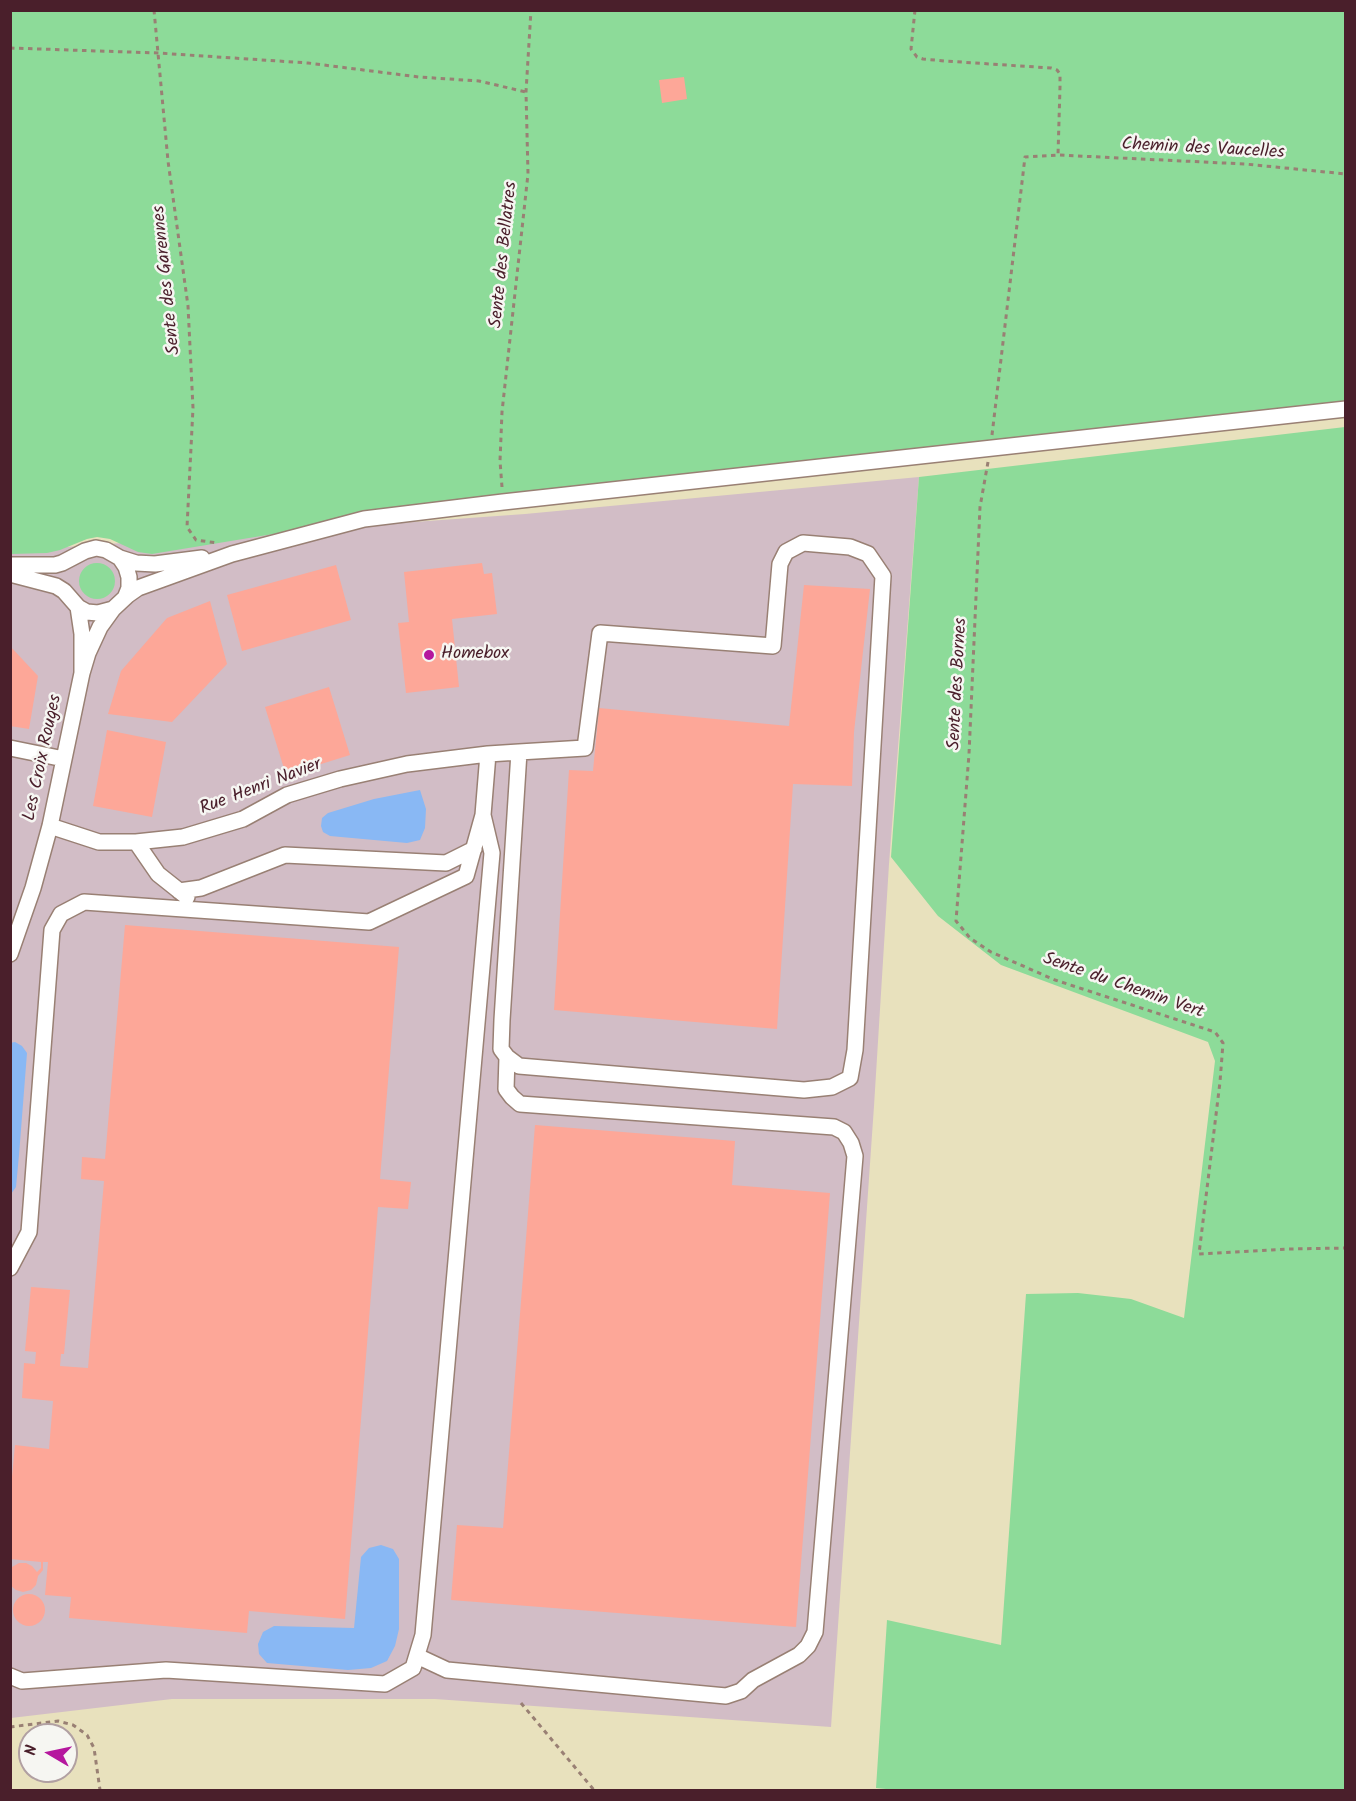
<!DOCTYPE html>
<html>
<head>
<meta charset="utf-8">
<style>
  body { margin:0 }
  #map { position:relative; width:1356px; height:1801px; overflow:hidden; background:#e8e1bd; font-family:Kalam,sans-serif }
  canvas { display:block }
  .frame { position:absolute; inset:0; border:12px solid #4a1f2b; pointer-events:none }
  .north { position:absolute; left:18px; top:1723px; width:60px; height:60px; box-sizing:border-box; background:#f6f6f2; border:2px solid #b1a0a2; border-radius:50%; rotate:279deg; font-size:16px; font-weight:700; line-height:24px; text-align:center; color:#4a1f2b }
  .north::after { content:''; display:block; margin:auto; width:21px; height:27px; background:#b5179e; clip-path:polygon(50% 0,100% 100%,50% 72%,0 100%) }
</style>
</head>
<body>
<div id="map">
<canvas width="1356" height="1801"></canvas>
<div class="frame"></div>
<div class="north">N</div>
</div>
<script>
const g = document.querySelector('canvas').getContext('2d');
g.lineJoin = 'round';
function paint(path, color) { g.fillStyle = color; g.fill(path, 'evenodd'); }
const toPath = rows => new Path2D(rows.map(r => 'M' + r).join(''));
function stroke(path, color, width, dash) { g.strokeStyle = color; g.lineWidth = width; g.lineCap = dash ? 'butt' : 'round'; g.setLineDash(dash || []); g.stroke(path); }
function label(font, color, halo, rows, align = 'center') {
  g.font = font + ' Kalam,sans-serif'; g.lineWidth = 5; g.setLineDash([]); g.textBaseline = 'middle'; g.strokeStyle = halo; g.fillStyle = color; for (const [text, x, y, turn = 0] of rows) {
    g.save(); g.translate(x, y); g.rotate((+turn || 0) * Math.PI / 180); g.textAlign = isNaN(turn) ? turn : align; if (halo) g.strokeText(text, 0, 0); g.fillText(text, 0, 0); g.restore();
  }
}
paint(toPath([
  [919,477,889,864,874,1106,831,1727,435,1699,172,1699,11,1718,11,551,525,514]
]), '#d2bdc6');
paint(toPath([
  [10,11,1345,11,1345,409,364,519,152,554,138,552,110,539,97,537,87,539,60,550,47,553,11,554],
  [1345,427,1345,1790,896,1790,876,1788,887,1620,1001,1645,1026,1294,1078,1293,1131,1299,1184,1318,1215,1061,1208,1042,1001,965,938,916,891,857,919,477],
  '79 581a18 18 0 1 1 36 0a18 18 0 1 1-36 0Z'
]), '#8ddb99');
paint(toPath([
  [420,790,426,809,425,828,420,840,407,843,330,836,323,832,321,826,322,818,328,813,374,799],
  [15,1042,22,1046,27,1053,19,1155,16,1187,11,1194,10,1043],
  [381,1545,393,1549,399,1559,399,1629,395,1646,387,1661,371,1668,348,1670,267,1663,259,1654,258,1644,263,1632,274,1626,354,1628,361,1557,369,1548]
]), '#89b8f4');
paint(toPath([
  [684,77,687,99,662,103,659,80],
  [482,563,484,574,492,573,497,614,452,619,459,687,406,693,398,623,409,622,404,572],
  [336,565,351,620,242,651,227,595],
  [804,585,870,589,854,732,852,786,793,784,777,1029,554,1010,569,770,593,771,599,708,789,726],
  [210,601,227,664,172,722,108,714,121,671,167,618],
  [10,646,38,676,29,729,10,726],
  [329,687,350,755,286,775,265,707],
  [107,730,166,742,152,817,93,806],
  [125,925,399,947,380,1179,411,1182,408,1209,378,1207,345,1619,249,1611,247,1633,69,1618,71,1597,45,1595,48,1562,43,1562,43,1570,38,1576,36,1585,31,1590,23,1592,16,1590,10,1585,10,1570,12,1567,19,1563,26,1563,32,1566,37,1572,41,1568,41,1562,10,1559,10,1498,15,1445,49,1449,53,1401,22,1398,24,1363,35,1364,36,1352,25,1351,31,1287,70,1290,64,1354,61,1354,60,1366,88,1368,104,1181,81,1179,82,1157,105,1159],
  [535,1125,735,1141,732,1185,830,1193,796,1627,451,1600,457,1525,503,1528],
  '13 1610a16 16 0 1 1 32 0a16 16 0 1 1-32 0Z'
]), '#fda798');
const minor = toPath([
  [120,558,126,567,129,577,129,588,125,598],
  [10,565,55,565,62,563,85,551,96,548,106,550,120,558,136,563,155,564,202,558],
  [10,574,56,586,64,591,78,607,87,612,98,613,113,609,128,595,138,588,232,554,364,519,503,502,1346,409],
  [78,607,82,634,82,673,88,653,100,627,113,609],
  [10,748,64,759],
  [50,826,99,842,136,842,183,837,243,819,287,795,340,779,407,764,488,754,519,752,585,748,600,633,773,646,780,564,786,552,803,543,850,547,868,554,883,576,855,1050,850,1078,832,1087,804,1090,519,1066,507,1057,501,1049,502,1020,519,752],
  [136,842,158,874,187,897],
  [179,891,201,888,285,855,446,863,474,849],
  [10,954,33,888,50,826,82,673],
  [10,1268,29,1232,52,930,61,914,84,902,369,922,466,876,483,815,488,754],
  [417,1656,447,1670,726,1696,741,1691,753,1680,799,1655,808,1646,815,1632,855,1156,851,1143,844,1132,834,1127,520,1104,512,1097,506,1089,507,1057],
  [10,1676,22,1681,166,1670,385,1684,413,1668,423,1635,492,853,483,815]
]);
stroke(minor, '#998074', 18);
stroke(toPath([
  [154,10,168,161,188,306,193,408,187,527,196,540,217,543],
  [915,10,911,49,917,57,923,59,945,61,1051,68,1057,70,1060,74,1060,87,1058,155],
  [10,48,158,53,308,63,419,77,479,81,526,92],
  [992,435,1025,157,1058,155,1245,164,1346,174],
  [988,462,980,507,969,754,956,921,970,938,991,952,1055,980,1215,1032,1223,1043,1220,1082,1199,1254,1287,1249,1346,1248],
  [502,487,500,461,502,412,528,174,526,92,531,10],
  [521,1703,594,1790],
  [10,1727,58,1721,73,1725,87,1735,94,1748,100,1790]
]), '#998074', 3, [4.5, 4.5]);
stroke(minor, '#fff', 15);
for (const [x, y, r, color] of [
  [429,655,6,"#b5179e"]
]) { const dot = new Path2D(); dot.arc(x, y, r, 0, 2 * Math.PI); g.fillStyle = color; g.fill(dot); stroke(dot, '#f6f6f2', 2); }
label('18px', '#4a1f2b', '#f6f6f2', [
  ["Chemin des Vaucelles",1203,150,3],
  ["Sente des Bellatres",505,255,-84],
  ["Sente des Garennes",168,280,-96],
  ["Sente des Bornes",959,684,-87],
  ["Les Croix Rouges",44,758,-78],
  ["Rue Henri Navier",261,788,-21],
  ["Sente du Chemin Vert",1123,987,19]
]);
label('18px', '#4a1f2b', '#f6f6f2', [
  ["Homebox",441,655]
], 'left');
</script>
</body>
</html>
